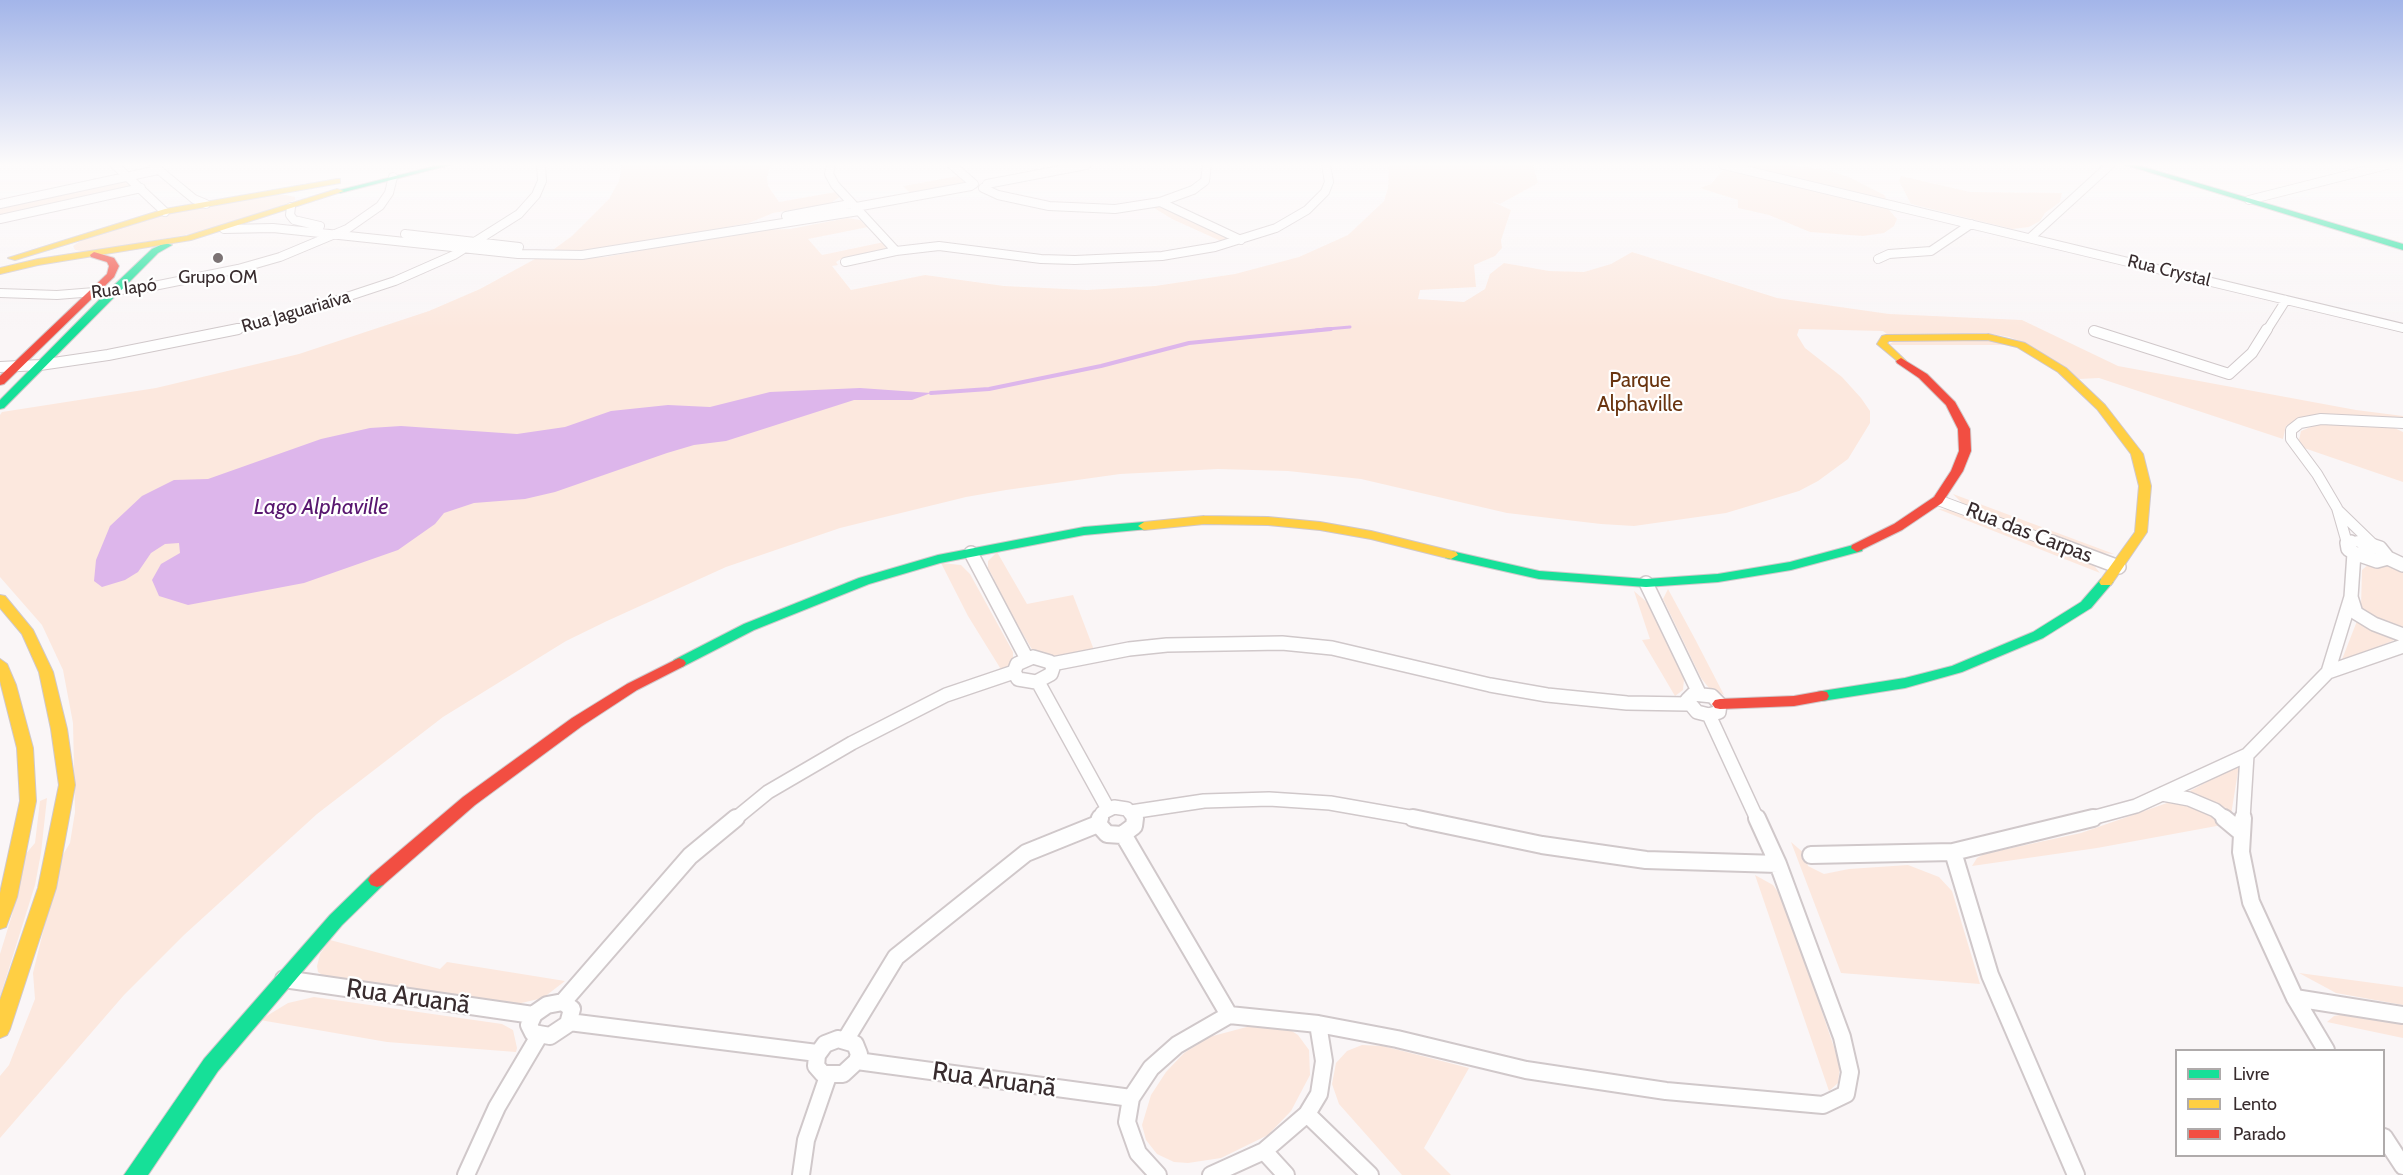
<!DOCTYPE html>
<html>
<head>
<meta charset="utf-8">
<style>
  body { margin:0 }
  #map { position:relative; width:2403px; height:1175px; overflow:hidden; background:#faf6f7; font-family:Cabin,sans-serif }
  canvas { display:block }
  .legend { position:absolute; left:2175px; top:1049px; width:210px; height:108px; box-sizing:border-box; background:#fff; border:2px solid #afabab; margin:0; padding:8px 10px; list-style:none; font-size:18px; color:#382c2e }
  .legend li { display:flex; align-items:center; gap:12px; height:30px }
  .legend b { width:30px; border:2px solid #afabab }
</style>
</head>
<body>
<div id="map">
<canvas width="2403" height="1175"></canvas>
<ul class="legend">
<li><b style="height:8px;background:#16e098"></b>Livre</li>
<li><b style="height:8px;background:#ffcf43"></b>Lento</li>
<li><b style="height:8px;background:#f24e42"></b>Parado</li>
</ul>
</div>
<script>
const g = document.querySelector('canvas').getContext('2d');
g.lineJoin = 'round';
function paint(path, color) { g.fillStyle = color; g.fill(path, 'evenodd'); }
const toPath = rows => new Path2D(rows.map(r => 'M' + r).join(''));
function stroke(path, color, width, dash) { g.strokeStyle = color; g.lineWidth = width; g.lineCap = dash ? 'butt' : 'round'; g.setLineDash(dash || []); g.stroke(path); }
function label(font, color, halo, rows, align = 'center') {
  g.font = font + ' Cabin,sans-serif'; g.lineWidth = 4.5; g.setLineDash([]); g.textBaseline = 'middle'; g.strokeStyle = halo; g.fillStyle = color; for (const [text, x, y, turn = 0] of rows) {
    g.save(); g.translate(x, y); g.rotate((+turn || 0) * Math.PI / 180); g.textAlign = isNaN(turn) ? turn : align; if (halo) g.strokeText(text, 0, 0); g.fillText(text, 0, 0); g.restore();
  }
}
paint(toPath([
  [622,165,771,165,767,177,768,186,779,202,836,192,840,197,829,204,773,213,749,223,604,250,550,252,572,236,609,199,619,181],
  [1389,165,1533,165,1538,183,1500,204,1491,201,1511,210,1501,240,1502,248,1495,256,1474,265,1476,287,1420,290,1418,299,1464,302,1485,289,1490,274,1504,263,1549,271,1584,272,1611,264,1632,252,1777,298,1889,314,2022,320,2118,366,2356,410,2403,416,2403,421,2300,418,2286,426,2283,439,2099,378,2079,379,2025,343,2009,337,1986,333,1887,334,1883,331,1799,329,1797,335,1805,348,1842,377,1861,398,1870,411,1870,423,1848,459,1818,481,1799,491,1726,513,1634,526,1601,524,1507,513,1361,479,1288,471,1218,469,1120,474,1006,490,966,497,840,528,726,567,607,621,566,641,443,717,317,814,184,935,124,995,0,1138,0,1076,9,1065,35,999,33,973,61,858,70,843,75,812,73,723,63,670,42,625,0,577,0,415,2,412,156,388,299,354,429,311,480,289,535,259,605,257,751,230,790,229,847,218,860,220,868,227,808,239,822,255,884,242,886,248,877,253,841,259,836,262,838,265,832,266,851,290,925,275,1004,286,1087,290,1155,286,1235,274,1299,257,1348,235,1384,201,1388,188],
  [1715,165,1789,165,1826,170,1849,177,1884,195,1886,198,1883,203,1897,219,1894,226,1884,233,1863,236,1810,232,1769,215,1738,208,1738,200,1700,188,1711,184,1724,169],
  [958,176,964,182,961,185,860,202,910,193,903,186],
  [1901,176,1970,192,2062,193,2060,202,2045,213,2040,221,2029,227,2012,229,1911,204,1899,181],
  [122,181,129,182,132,187,0,218,0,206],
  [270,195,286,195,295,197,295,200,251,218,202,232,86,252,75,250,73,246,82,240,168,214],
  [1151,206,1166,208,1226,237,1226,240,1223,242,1172,219],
  [1896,340,1997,340,2016,345,1888,345],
  [2318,424,2388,425,2403,432,2403,482,2304,448,2299,440,2301,431],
  [1953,494,2114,554,2088,552,1964,505],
  [1938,509,1955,510,2092,563,2100,573],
  [997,552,1027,604,1073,595,1094,650,1051,657,1033,651,991,581,994,579,988,568,988,561],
  [941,563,961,565,970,574,1013,652,1013,660,1007,668,1002,671,968,616],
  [2370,563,2403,569,2403,631,2363,611,2361,606,2362,570],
  [1668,589,1695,639,1724,695,1709,688,1701,678,1663,599],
  [1634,591,1649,604,1684,679,1683,690,1675,696,1642,640,1650,639],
  [2357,621,2397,639,2341,662],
  [2239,765,2231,815,2211,801,2188,792],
  [47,798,41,853,35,885,0,997,0,954,12,915,24,856,35,843,40,801],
  [2167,803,2186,804,2207,813,2222,825,2097,848,1972,866,1977,858,1984,854,2081,833],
  [1791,842,1805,854,1808,866,1824,874,1849,869,1908,865,1939,877,1952,891,1980,984,1841,973],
  [1755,875,1773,885,1785,902,1840,1065,1838,1083,1829,1091],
  [330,940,440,969,447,962,565,981,543,998,517,1004,328,979,318,972,317,966,320,954],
  [2299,973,2403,987,2403,1005,2336,993],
  [314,997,502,1024,513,1030,517,1048,516,1052,387,1042,260,1020,288,1003],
  [2345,1014,2403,1022,2403,1038,2327,1022,2334,1016],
  [1258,1024,1287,1028,1298,1035,1309,1050,1310,1075,1291,1111,1268,1135,1221,1158,1188,1163,1174,1162,1157,1154,1146,1140,1142,1125,1151,1095,1166,1072,1184,1053,1209,1037],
  [1362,1045,1383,1046,1469,1068,1424,1148,1451,1175,1402,1175,1339,1104,1332,1084,1336,1063,1347,1051]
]), '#fce8de');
paint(toPath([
  [860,388,931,393,912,400,854,400,726,441,694,445,667,453,555,492,525,499,474,503,444,513,435,524,398,550,304,583,188,605,159,596,152,580,161,564,180,553,179,543,165,544,151,553,138,572,125,580,102,587,94,581,96,560,110,526,142,496,174,480,208,479,321,439,370,428,401,426,517,434,565,427,611,411,668,405,710,407,770,392]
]), '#ddb6eb');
stroke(toPath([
  [1316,330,1350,327]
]), '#ddb6eb', 3);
stroke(toPath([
  [931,393,989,389,1101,366,1189,343,1331,329]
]), '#ddb6eb', 4);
const streetFar3 = toPath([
  [115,165,165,212],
  [831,165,829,174,835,185,896,251],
  [952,165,974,184],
  [1724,165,2403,328],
  [154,166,194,199,206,204],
  [987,184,1086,165],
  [983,188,998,195,1049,206,1115,209,1160,202,1193,190,1205,181,1207,165],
  [2249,200,2387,165],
  [1160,202,1241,240],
  [0,204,158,170],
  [291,207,290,215,294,220,320,226],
  [856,207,971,186],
  [786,216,850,204],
  [0,219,141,188],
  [224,229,273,228,518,254,582,255,859,211],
  [405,234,519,247],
  [2030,238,2110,165],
  [1878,259,1889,254,1931,251,1971,224],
  [845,262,896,251,939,246,1041,259,1075,260,1162,256,1215,247,1276,228,1307,210,1325,192,1329,182,1326,165],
  [0,293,57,295,144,288,238,269,280,257,347,229,380,206,389,193,393,177],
  [232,330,289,316,395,281,454,255,519,214,536,195,542,181,541,165],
  [2267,330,2286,300]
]);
const streetFar2 = toPath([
  [2094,331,2229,374,2252,353,2267,329],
  [0,367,40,365,108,355,238,329],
  [1938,500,2056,544],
  [2339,511,2372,543],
  [2347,543,2337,508,2317,474,2291,439,2291,430,2300,423,2321,419,2403,423],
  [2347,544,2358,541,2367,544]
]);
const streetFar1 = toPath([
  [2052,542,2119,567],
  [2351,542,2347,543,2348,549,2354,553,2377,561,2388,558,2380,548,2362,542],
  [971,553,1027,659],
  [2388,558,2403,565],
  [1646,583,1699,693],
  [2351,597,2356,613,2374,624,2403,635],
  [1033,657,1050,662,1053,668,1051,674,1036,682,1018,679,1014,672,1017,664,1033,657],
  [1052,664,1129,649,1167,645,1282,643,1332,648,1490,685,1547,695,1627,703,1688,704],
  [2328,672,2351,597,2354,553],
  [1038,682,1108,809],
  [1693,694,1712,696,1720,704,1719,712,1709,715,1697,712,1687,700,1693,694],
  [1709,715,1757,819],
  [2162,794,2189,799,2215,810,2226,819],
  [1131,812,1204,801,1269,799,1330,803,1421,819],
  [735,819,768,792,852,743,946,695,1014,672],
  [1100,819,1102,813,1114,807,1127,809,1135,819],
  [2088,819,2136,806,2247,755],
  [2243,819,2247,755,2328,672,2403,646]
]);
const street = toPath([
  [1100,818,1098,824,1107,834,1122,835,1134,826,1135,818],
  [1413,818,1542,845,1646,860,1778,864],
  [2224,818,2242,833],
  [2243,818,2241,852,2251,902,2295,998,2326,1050],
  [1123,834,1229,1015],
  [1953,852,1990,975,2076,1175],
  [1811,855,1953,852,2093,818],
  [284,979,533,1015],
  [2295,998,2403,1015],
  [563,1002,690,856,736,818],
  [563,1002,572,1009,568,1024,550,1036,533,1033,529,1025,534,1014,547,1005,563,1002],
  [569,1022,817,1053],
  [1318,1024,1397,1039,1526,1070,1666,1091,1823,1105,1846,1094,1850,1072,1842,1037,1778,864,1757,818],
  [838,1039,855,1044,859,1054,857,1061,843,1074,823,1074,816,1066,817,1055,825,1044,838,1039],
  [846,1039,896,957,1026,853,1098,824],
  [857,1061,1131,1098],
  [1307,1114,1370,1175],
  [2384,1137,2403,1166],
  [1264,1151,1286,1175],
  [466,1175,497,1107,539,1036],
  [801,1175,806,1140,828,1076],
  [1158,1175,1138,1153,1127,1122,1131,1098,1151,1068,1177,1045,1229,1015,1318,1024,1324,1061,1319,1094,1307,1114,1264,1151,1211,1175]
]);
const fast = toPath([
  [439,165,450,165,340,193,336,191,439,165],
  [2126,165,2137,165,2403,244,2403,250,2126,165],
  [165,243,172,245,158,253,4,408,0,409,0,400,110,289,152,249,165,243],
  [1144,522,1150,526,1148,529,1084,535,940,563,869,584,754,630,684,666,679,668,672,663,674,660,744,624,859,578,938,555,1084,527,1144,522],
  [1857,544,1863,548,1862,551,1791,570,1718,582,1646,587,1539,579,1446,558,1444,555,1451,551,1539,571,1646,579,1718,574,1790,562,1857,544],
  [2106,578,2113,582,2091,608,2043,638,1962,672,1905,688,1822,701,1817,700,1815,696,1817,692,1822,691,1905,678,1952,666,2033,632,2081,602,2101,579,2106,578],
  [377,873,383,875,386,880,383,885,342,925,218,1071,148,1175,124,1175,204,1059,330,915,371,875,377,873]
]);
const slow = toPath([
  [337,179,340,179,340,183,166,214,15,260,8,258,165,209,337,179],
  [337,189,344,191,191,240,38,265,0,274,0,268,38,259,187,236,337,189],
  [1988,334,2025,343,2066,368,2105,405,2143,454,2151,486,2147,532,2111,585,2101,585,2099,582,2135,532,2139,486,2131,454,2097,409,2058,372,2017,347,1988,340,1889,341,1887,343,1906,361,1901,364,1877,344,1882,336,1886,335,1988,334],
  [1204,516,1268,517,1320,522,1371,531,1456,552,1458,555,1451,559,1371,539,1320,530,1268,525,1204,524,1144,530,1138,526,1144,522,1204,516],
  [0,595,5,596,33,630,53,672,67,729,75,785,56,888,10,1029,7,1035,0,1038,0,1000,38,888,59,785,51,729,39,672,22,634,0,608,0,595],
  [0,659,7,664,16,685,33,748,36,801,17,897,6,927,0,929,0,893,20,801,17,748,0,681,0,659]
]);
const jam = toPath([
  [94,252,114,258,119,266,114,277,4,384,0,385,0,376,107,274,109,266,107,262,91,257,90,255,94,252],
  [1901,358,1927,374,1955,402,1970,429,1971,451,1963,471,1942,503,1902,530,1857,552,1851,548,1852,545,1894,524,1934,497,1951,471,1959,451,1958,429,1946,405,1919,378,1897,363,1896,361,1901,358],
  [679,658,684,660,686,663,684,666,637,690,582,726,475,805,383,885,377,887,371,885,368,880,371,875,463,797,572,718,627,684,679,658],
  [1822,691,1827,692,1829,696,1827,700,1794,706,1720,709,1715,708,1712,704,1715,700,1720,699,1794,696,1822,691]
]);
stroke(streetFar3, '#d0c8ca', 10);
stroke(streetFar2, '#d0c8ca', 12);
stroke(streetFar1, '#d0c8ca', 16);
stroke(street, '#d0c8ca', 20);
stroke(fast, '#d0c8ca', 2);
stroke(slow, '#d0c8ca', 2);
stroke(jam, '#d0c8ca', 2);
stroke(streetFar3, '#fefefe', 8);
stroke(streetFar2, '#fefefe', 10);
stroke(streetFar1, '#fefefe', 13);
stroke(street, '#fefefe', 16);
paint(fast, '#16e098');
paint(slow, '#ffcf43');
paint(jam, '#f24e42');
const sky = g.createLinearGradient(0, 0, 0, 329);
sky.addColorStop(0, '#a3b5e9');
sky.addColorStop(0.5, '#fdfbfb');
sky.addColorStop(1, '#fdfbfb00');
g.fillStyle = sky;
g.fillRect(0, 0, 2403, 329);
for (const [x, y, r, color] of [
  [218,258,6,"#7c7374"]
]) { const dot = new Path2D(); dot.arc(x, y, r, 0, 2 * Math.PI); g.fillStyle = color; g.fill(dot); stroke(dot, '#fff', 2); }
label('18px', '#382c2e', '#fff', [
  ["Rua Crystal",2169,271,14],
  ["Rua Iapó",124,289,-7],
  ["Rua Jaguariaíva",296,312,-16]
]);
label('18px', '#382c2e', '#fff', [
  ["Grupo OM",218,278]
]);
label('21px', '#6a3510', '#fff', [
  ["Parque",1640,381],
  ["Alphaville",1640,405]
]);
label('21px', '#382c2e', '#fff', [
  ["Rua das Carpas",2029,533,21]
]);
label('italic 22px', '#58166f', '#fff', [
  ["Lago Alphaville",321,508]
]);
label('26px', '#382c2e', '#fff', [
  ["Rua Aruanã",408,997,8],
  ["Rua Aruanã",994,1080,8]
]);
</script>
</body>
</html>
